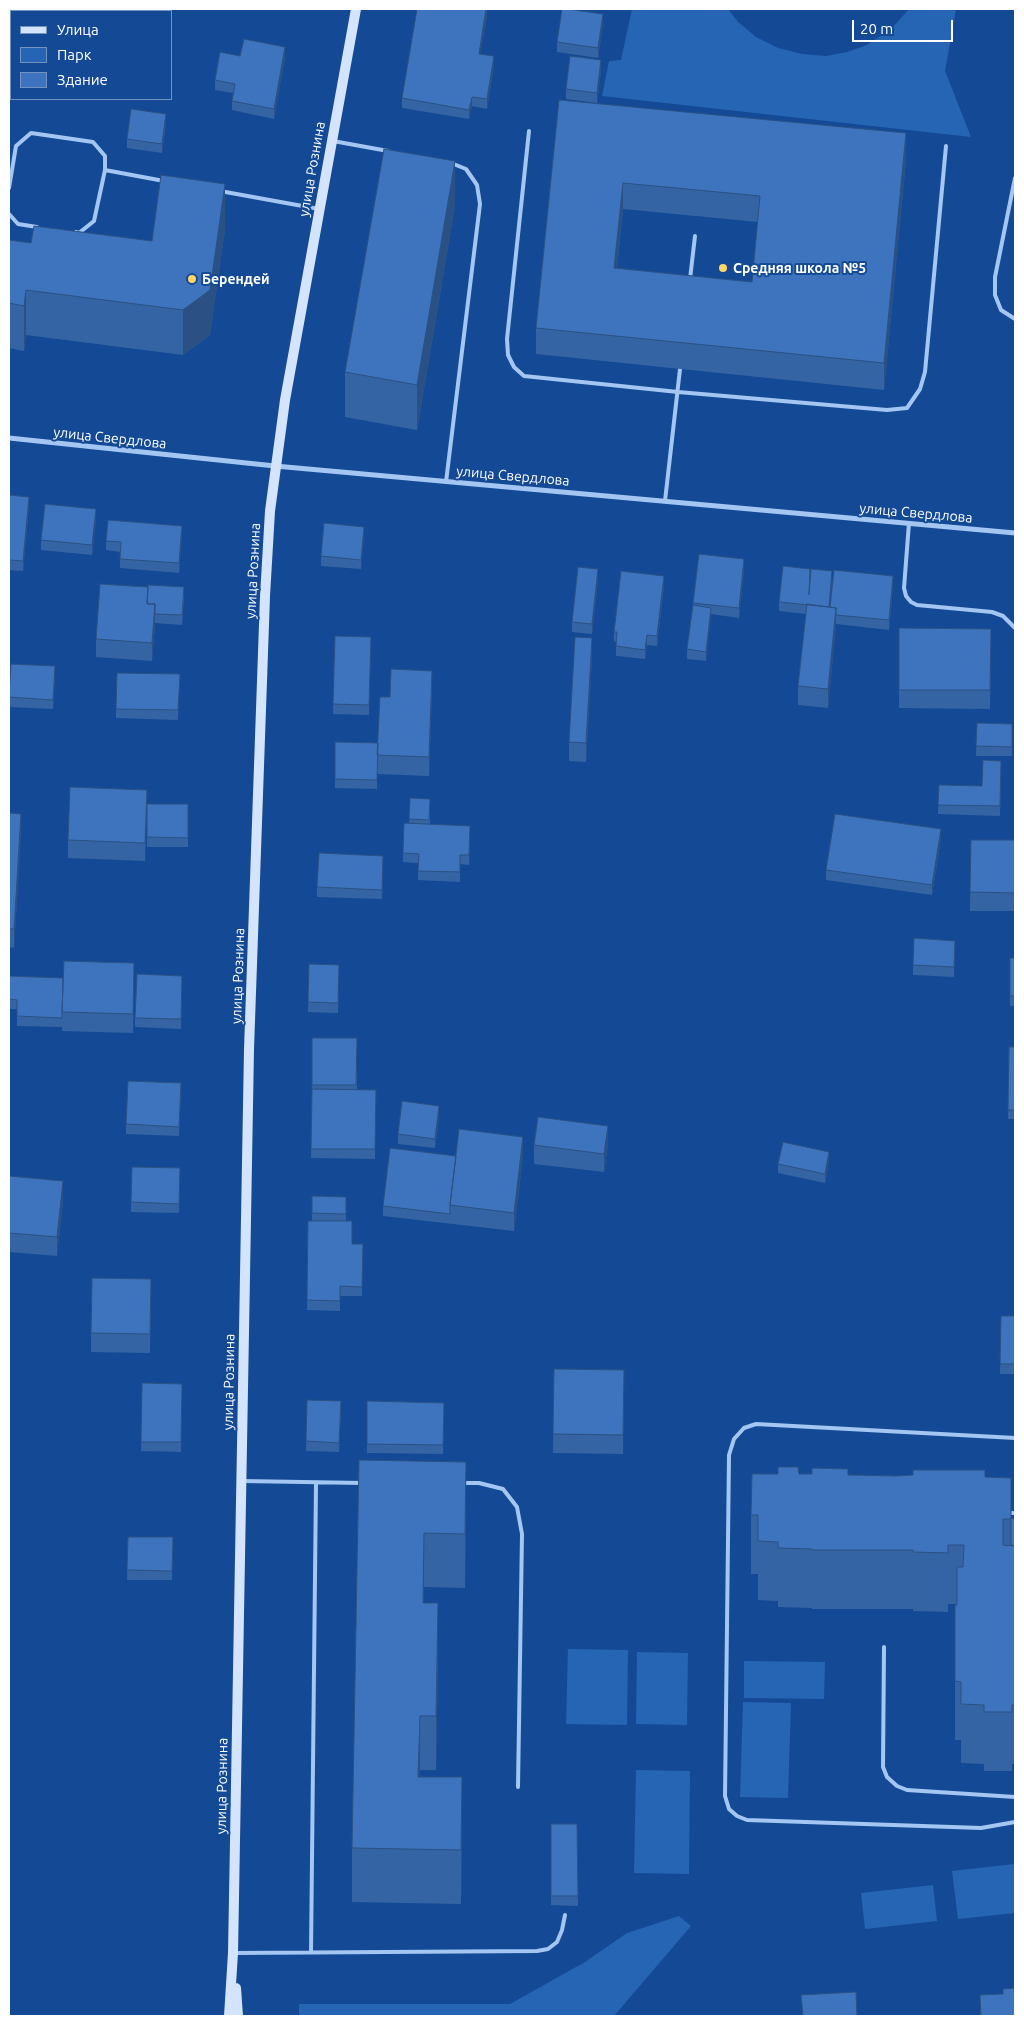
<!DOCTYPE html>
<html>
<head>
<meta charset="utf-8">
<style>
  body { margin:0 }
  #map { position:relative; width:1024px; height:2025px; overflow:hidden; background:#144a95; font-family:Ubuntu,sans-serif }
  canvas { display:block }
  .frame { position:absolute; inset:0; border:10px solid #fff; pointer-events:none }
  .legend { position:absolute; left:10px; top:10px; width:162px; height:90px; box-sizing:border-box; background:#144a95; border:1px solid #7292bf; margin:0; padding:6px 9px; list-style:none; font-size:15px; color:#fff }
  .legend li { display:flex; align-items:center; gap:10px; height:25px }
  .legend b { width:25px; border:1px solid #7292bf }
  .scale { position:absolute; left:852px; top:20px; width:101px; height:22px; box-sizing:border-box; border:2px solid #fff; border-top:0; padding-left:6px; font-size:15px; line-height:18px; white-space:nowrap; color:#fff; -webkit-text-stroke:4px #144a95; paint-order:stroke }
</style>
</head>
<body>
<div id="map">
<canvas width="1024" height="2025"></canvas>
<div class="frame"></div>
<ul class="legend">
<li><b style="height:6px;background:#d3e4fc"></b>Улица</li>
<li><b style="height:14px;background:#2664b4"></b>Парк</li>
<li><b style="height:14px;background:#3d74bd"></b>Здание</li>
</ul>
<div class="scale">20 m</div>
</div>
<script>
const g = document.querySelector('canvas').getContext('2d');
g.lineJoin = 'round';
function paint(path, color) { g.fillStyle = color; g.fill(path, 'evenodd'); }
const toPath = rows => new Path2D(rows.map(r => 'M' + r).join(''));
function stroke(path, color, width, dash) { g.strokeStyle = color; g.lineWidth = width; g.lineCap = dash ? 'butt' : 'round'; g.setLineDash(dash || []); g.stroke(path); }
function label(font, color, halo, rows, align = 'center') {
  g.font = font + ' Ubuntu,sans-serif'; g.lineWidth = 4; g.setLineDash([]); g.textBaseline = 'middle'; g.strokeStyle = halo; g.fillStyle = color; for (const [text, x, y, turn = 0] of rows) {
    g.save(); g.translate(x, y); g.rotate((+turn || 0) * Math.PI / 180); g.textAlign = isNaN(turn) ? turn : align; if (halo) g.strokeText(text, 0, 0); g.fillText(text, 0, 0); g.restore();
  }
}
paint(toPath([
  [632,9,728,9,738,22,756,37,778,48,802,54,826,56,847,52,867,45,892,28,909,9,956,9,945,71,971,137,602,96,609,61,621,60],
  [568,1649,628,1650,627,1725,566,1724],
  [637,1652,688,1653,687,1725,636,1724],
  [744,1661,825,1662,824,1699,744,1698],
  [743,1702,791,1703,788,1798,740,1797],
  [636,1770,690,1771,689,1874,634,1873],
  [1015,1864,1015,1913,958,1919,952,1871],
  [933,1885,937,1921,865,1929,861,1893],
  [679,1916,691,1926,614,2016,299,2016,299,2004,510,2004,585,1962,627,1933]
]), '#2664b4');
stroke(toPath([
  [529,131,507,339,508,355,514,367,524,376,678,392,887,410,907,408,920,389,925,372,946,146],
  [333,141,388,151],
  [105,170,164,181],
  [1015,178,995,277,995,295,1001,310,1015,319],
  [9,188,16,146,31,133,93,142,105,156,105,170,94,221,79,233,76,232],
  [220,191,319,209],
  [9,214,18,224,37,227],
  [690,279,695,236],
  [446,482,480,204,477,185,466,169,451,163],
  [665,501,680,369],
  [909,523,904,588,906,596,911,602,917,605,992,612,1003,616,1015,628],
  [1015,1438,756,1424,744,1428,734,1439,729,1455,725,1796,729,1809,737,1816,747,1820,981,1828,1015,1822],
  [242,1481,363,1483],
  [462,1483,479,1483,503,1489,517,1507,522,1534,518,1787],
  [1007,1513,1015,1513],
  [884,1647,883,1767,887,1777,897,1786,907,1790,1015,1797],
  [311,1952,316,1483],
  [235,1953,537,1951,548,1949,557,1942,562,1930,565,1915]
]), '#a4c6f2', 4);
stroke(toPath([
  [9,438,275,466,1015,533]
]), '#a4c6f2', 5);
stroke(toPath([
  [236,1988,238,2016],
  [229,2016,233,1953,249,1049,265,596,270,511,285,400,356,9]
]), '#d3e4fc', 10);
paint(toPath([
  [9,9,11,11,11,71,9,71],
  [487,9,487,16,480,54,494,66,487,109,472,106,469,119,402,108,402,98],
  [603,24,598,58,557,52,557,42],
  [240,56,285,57,274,119,232,110,232,101,233,93,215,90,215,80],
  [601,70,597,103,566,99,566,89],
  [559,100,906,160,884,390,536,354,536,328],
  [623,209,758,222,752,282,617,268],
  [166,124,162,153,127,148,127,139],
  [455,206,417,430,345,417,345,372],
  [225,229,210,335,183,355,26,335,24,351,9,348,9,240,31,243,152,241],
  [9,495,29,506,23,571,9,570],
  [96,518,92,555,41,550,41,540],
  [182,535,179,573,120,568,120,552,106,550,106,541],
  [364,536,361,569,321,566,321,556],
  [744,569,739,618,711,614,706,661,687,659,687,649,693,603],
  [598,579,592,634,572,632,572,622],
  [832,580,830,607,893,586,889,630,836,624,828,708,798,705,798,686,806,614,779,611,779,602,810,585],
  [664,585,657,646,647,645,645,659,616,656,616,642,614,641,614,632],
  [184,597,182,625,155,623,152,661,96,657,96,639],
  [899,628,991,629,990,709,899,708],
  [335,636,371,637,369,715,333,714],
  [592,657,586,762,569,761,569,742],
  [180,674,178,720,116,718,116,709],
  [55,676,53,709,9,707,9,697],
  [432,689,429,776,377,774,377,789,335,788,335,742,378,743,390,697],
  [977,723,1012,724,1012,756,976,756],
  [1001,761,1000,816,938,814,939,785,982,786],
  [410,798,430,799,430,824,470,835,469,865,460,864,460,882,418,880,418,863,403,862,403,853,409,824],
  [147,804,188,804,188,847,147,847],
  [147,808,145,861,68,858,68,840],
  [9,813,21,833,14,948,9,947],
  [941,838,932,895,826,880,826,870],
  [971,840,1015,840,1015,911,970,911],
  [383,865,382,899,317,897,317,887],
  [955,950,954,977,913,975,913,965],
  [1010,958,1015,958,1015,1006,1010,1006],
  [309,964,339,965,338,1013,308,1012],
  [9,976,134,982,133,1033,62,1031,62,1027,17,1026,17,1009,9,1009],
  [182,985,181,1029,135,1027,135,1018],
  [312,1038,357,1038,357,1090,376,1090,375,1159,311,1158,312,1095],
  [1009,1047,1015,1047,1015,1119,1008,1119],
  [181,1092,179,1136,126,1134,126,1124],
  [439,1115,435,1148,398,1144,398,1134],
  [608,1144,604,1172,534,1164,534,1145],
  [456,1156,523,1156,514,1231,383,1216,383,1206],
  [829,1162,825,1183,778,1173,778,1164],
  [180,1168,179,1213,131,1212,131,1202],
  [9,1176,63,1200,57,1256,9,1252],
  [312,1196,346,1197,346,1221,352,1244,363,1244,362,1296,340,1296,340,1311,307,1310,308,1221,312,1221],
  [151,1279,150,1353,91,1352,91,1333],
  [1001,1316,1015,1316,1015,1374,1000,1374],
  [554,1369,624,1370,623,1454,553,1453],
  [142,1383,182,1384,181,1452,141,1451],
  [367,1401,444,1403,443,1454,367,1453],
  [341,1411,339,1452,306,1451,306,1441],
  [359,1460,466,1516,465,1588,424,1587,424,1603,438,1657,436,1770,420,1770,420,1777,462,1832,461,1904,352,1902,352,1848],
  [848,1475,896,1476,985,1477,1011,1518,1015,1519,1015,1764,1012,1764,1012,1771,984,1771,984,1764,961,1763,961,1740,955,1740,955,1605,957,1605,957,1604,948,1604,948,1612,913,1611,913,1609,812,1609,812,1608,778,1607,778,1601,758,1600,758,1574,751,1574,751,1515],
  [128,1537,173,1537,172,1580,127,1580],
  [551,1824,577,1824,578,1906,551,1905],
  [1003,1994,1015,2016,980,2016,980,1995]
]), '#3464a3');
paint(toPath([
  [486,9,487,16,479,63,479,54],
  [603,14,603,24,598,58,598,48],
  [285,47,285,57,274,119,274,109],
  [494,56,494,66,487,109,487,99],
  [601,60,601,70,597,103,597,93],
  [472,97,472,106,469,119,469,110],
  [166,114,166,124,162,153,162,144],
  [906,133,906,160,884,390,884,363],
  [455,161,455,206,417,430,417,385],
  [623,183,623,209,614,295,614,268],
  [225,184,225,229,210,335,183,355,183,310],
  [26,290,26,335,24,351,24,306],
  [29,497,29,506,23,571,23,561],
  [96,509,96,518,92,555,92,545],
  [182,526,182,535,179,573,179,563],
  [364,527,364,536,361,569,361,560],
  [744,559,744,569,739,618,739,608],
  [598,569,598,579,592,634,592,624],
  [832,571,832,580,828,625,828,616],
  [664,576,664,585,657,646,657,636],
  [893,576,893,586,889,630,889,620],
  [155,604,155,623,152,661,152,643],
  [711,608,711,617,706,661,706,652],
  [836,608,836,626,828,708,828,689],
  [647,635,647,645,645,659,645,650],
  [592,638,592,657,586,762,586,743],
  [55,666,55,676,53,709,53,700],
  [432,671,432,689,429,776,429,757],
  [147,790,147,808,145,861,145,843],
  [21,814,21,833,14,948,14,929],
  [941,829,941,838,932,895,932,885],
  [439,1106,439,1115,435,1148,435,1139],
  [608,1126,608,1144,604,1172,604,1154],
  [523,1137,523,1156,514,1231,514,1213],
  [829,1152,829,1162,825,1183,825,1174],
  [63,1181,63,1200,57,1256,57,1237],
  [466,1462,466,1516,465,1588,465,1534],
  [424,1533,424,1587,423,1657,423,1603],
  [438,1603,438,1657,436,1770,436,1716],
  [420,1716,420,1770,418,1831,418,1777],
  [462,1777,462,1832,461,1904,461,1850]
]), '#2b5184');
const building = toPath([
  [9,9,75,9,90,11,11,11,11,53,9,52,9,9],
  [417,9,486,9,479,54,494,56,487,99,472,97,469,110,402,98,417,9],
  [562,9,567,9,603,14,598,48,557,42,562,9],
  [244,39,285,47,274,109,232,101,235,84,215,80,220,52,240,56,244,39],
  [570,56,601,60,597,93,566,89,570,56],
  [559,100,906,133,884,363,536,328,559,100],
  [623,183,760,196,752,282,614,268,623,183],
  [131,109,166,114,162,144,127,139,131,109],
  [384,149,455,161,417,385,345,372,384,149],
  [161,175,225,184,210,290,183,310,26,290,24,306,9,303,9,240,31,243,34,226,152,241,161,175],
  [9,495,29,497,23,561,9,560,9,495],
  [45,504,96,509,92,545,41,540,45,504],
  [108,520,182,526,179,563,120,559,121,542,106,541,108,520],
  [324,523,364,527,361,560,321,556,324,523],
  [699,554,744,559,739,608,693,603,699,554],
  [783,566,810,569,809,595,811,569,832,571,829,607,779,602,783,566],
  [578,567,598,569,592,624,572,622,578,567],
  [834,570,893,576,889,620,836,615,836,608,830,607,834,570],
  [621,571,664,576,657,636,647,635,645,650,616,646,617,632,614,632,621,571],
  [100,584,148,587,147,604,155,604,152,643,96,639,100,584],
  [148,585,184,587,182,615,155,614,155,604,147,604,148,585],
  [807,604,836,608,828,689,798,686,807,604],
  [693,605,711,608,706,652,687,649,693,605],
  [899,628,991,629,990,690,899,690,899,628],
  [335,636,371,637,369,705,333,704,335,636],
  [575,637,592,638,586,743,569,742,575,637],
  [11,664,55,666,53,700,9,697,11,664],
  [391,669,432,671,429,757,377,755,380,697,390,697,391,669],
  [117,673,180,674,178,710,116,709,117,673],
  [977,723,1012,724,1012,747,976,746,977,723],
  [335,742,378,743,377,780,335,779,335,742],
  [983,760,1001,761,1000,806,938,805,939,785,982,786,983,760],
  [70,787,147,790,145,843,68,840,70,787],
  [410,798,430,799,429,820,409,819,410,798],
  [147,804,188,804,188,838,147,837,147,804],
  [9,813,21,814,14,929,9,929,9,813],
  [835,814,941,829,932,885,826,870,835,814],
  [404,823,470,826,469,855,460,855,460,872,418,871,419,854,403,853,404,823],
  [971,840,1015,840,1015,893,970,892,971,840],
  [319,853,383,856,382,890,317,887,319,853],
  [914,938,955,941,954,967,913,965,914,938],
  [1010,958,1015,958,1015,996,1010,996,1010,958],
  [64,961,134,963,133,1014,62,1012,64,961],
  [309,964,339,965,338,1003,308,1002,309,964],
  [137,974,182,976,181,1019,135,1018,137,974],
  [9,976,63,978,62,1018,17,1016,17,1000,9,999,9,976],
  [312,1038,357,1038,356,1085,312,1085,312,1038],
  [1009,1047,1015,1047,1015,1110,1008,1110,1009,1047],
  [128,1081,181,1083,179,1127,126,1124,128,1081],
  [312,1089,376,1090,375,1149,311,1149,312,1089],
  [402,1101,439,1106,435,1139,398,1134,402,1101],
  [538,1117,608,1126,604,1154,534,1145,538,1117],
  [459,1129,523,1137,514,1213,450,1205,459,1129],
  [783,1142,829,1152,825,1174,778,1164,783,1142],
  [390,1148,456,1156,450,1205,450,1214,383,1206,390,1148],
  [132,1167,180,1168,179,1204,131,1202,132,1167],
  [9,1176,63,1181,57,1237,9,1233,9,1176],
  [312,1196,346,1197,346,1214,312,1213,312,1196],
  [308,1221,352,1221,352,1244,363,1244,362,1287,340,1286,340,1301,307,1300,308,1221],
  [92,1278,151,1279,150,1334,91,1333,92,1278],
  [1001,1316,1015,1316,1015,1364,1000,1364,1001,1316],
  [554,1369,624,1370,623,1435,553,1434,554,1369],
  [142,1383,182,1384,181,1442,141,1442,142,1383],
  [307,1400,341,1401,339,1443,306,1441,307,1400],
  [367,1401,444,1403,443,1445,367,1444,367,1401],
  [359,1460,466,1462,465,1534,424,1533,423,1603,438,1603,436,1716,420,1716,418,1777,462,1777,461,1850,352,1848,359,1460],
  [778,1467,798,1467,799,1474,812,1474,812,1468,848,1469,848,1475,896,1476,913,1475,913,1470,985,1470,985,1477,1011,1478,1011,1519,1003,1519,1003,1545,1015,1546,1015,1705,1012,1705,1012,1712,984,1712,984,1705,961,1704,961,1682,955,1681,955,1605,957,1605,957,1567,963,1567,964,1545,948,1545,948,1553,913,1552,913,1550,812,1550,812,1549,778,1548,778,1542,758,1541,758,1515,751,1515,752,1474,778,1474,778,1467],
  [1011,1518,1015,1519,1015,1546,1011,1545,1011,1518],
  [128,1537,173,1537,172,1571,127,1570,128,1537],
  [551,1824,577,1824,578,1896,551,1896,551,1824],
  [1015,1988,1015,2016,981,2016,980,1995,1003,1994,1003,1989,1015,1988],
  [856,1992,857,2016,803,2016,801,1995,856,1992]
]);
paint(building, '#3d74bd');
stroke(building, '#2b5184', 1);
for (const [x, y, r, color] of [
  [723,268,5,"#ffd565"],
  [192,279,5,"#ffd565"]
]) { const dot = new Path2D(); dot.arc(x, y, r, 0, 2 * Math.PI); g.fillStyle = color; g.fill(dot); stroke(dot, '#144a95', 2); }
label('14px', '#fff', '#144a95', [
  ["улица Рознина",312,169,-80],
  ["улица Свердлова",110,438,6],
  ["улица Свердлова",513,476,5],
  ["улица Свердлова",916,513,5],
  ["улица Рознина",253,571,-87],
  ["улица Рознина",238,976,-88],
  ["улица Рознина",229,1382,-89],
  ["улица Рознина",222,1786,-89]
]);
label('bold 14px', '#fff', '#144a95', [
  ["Средняя школа №5",733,268],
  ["Берендей",202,279]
], 'left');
</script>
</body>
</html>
